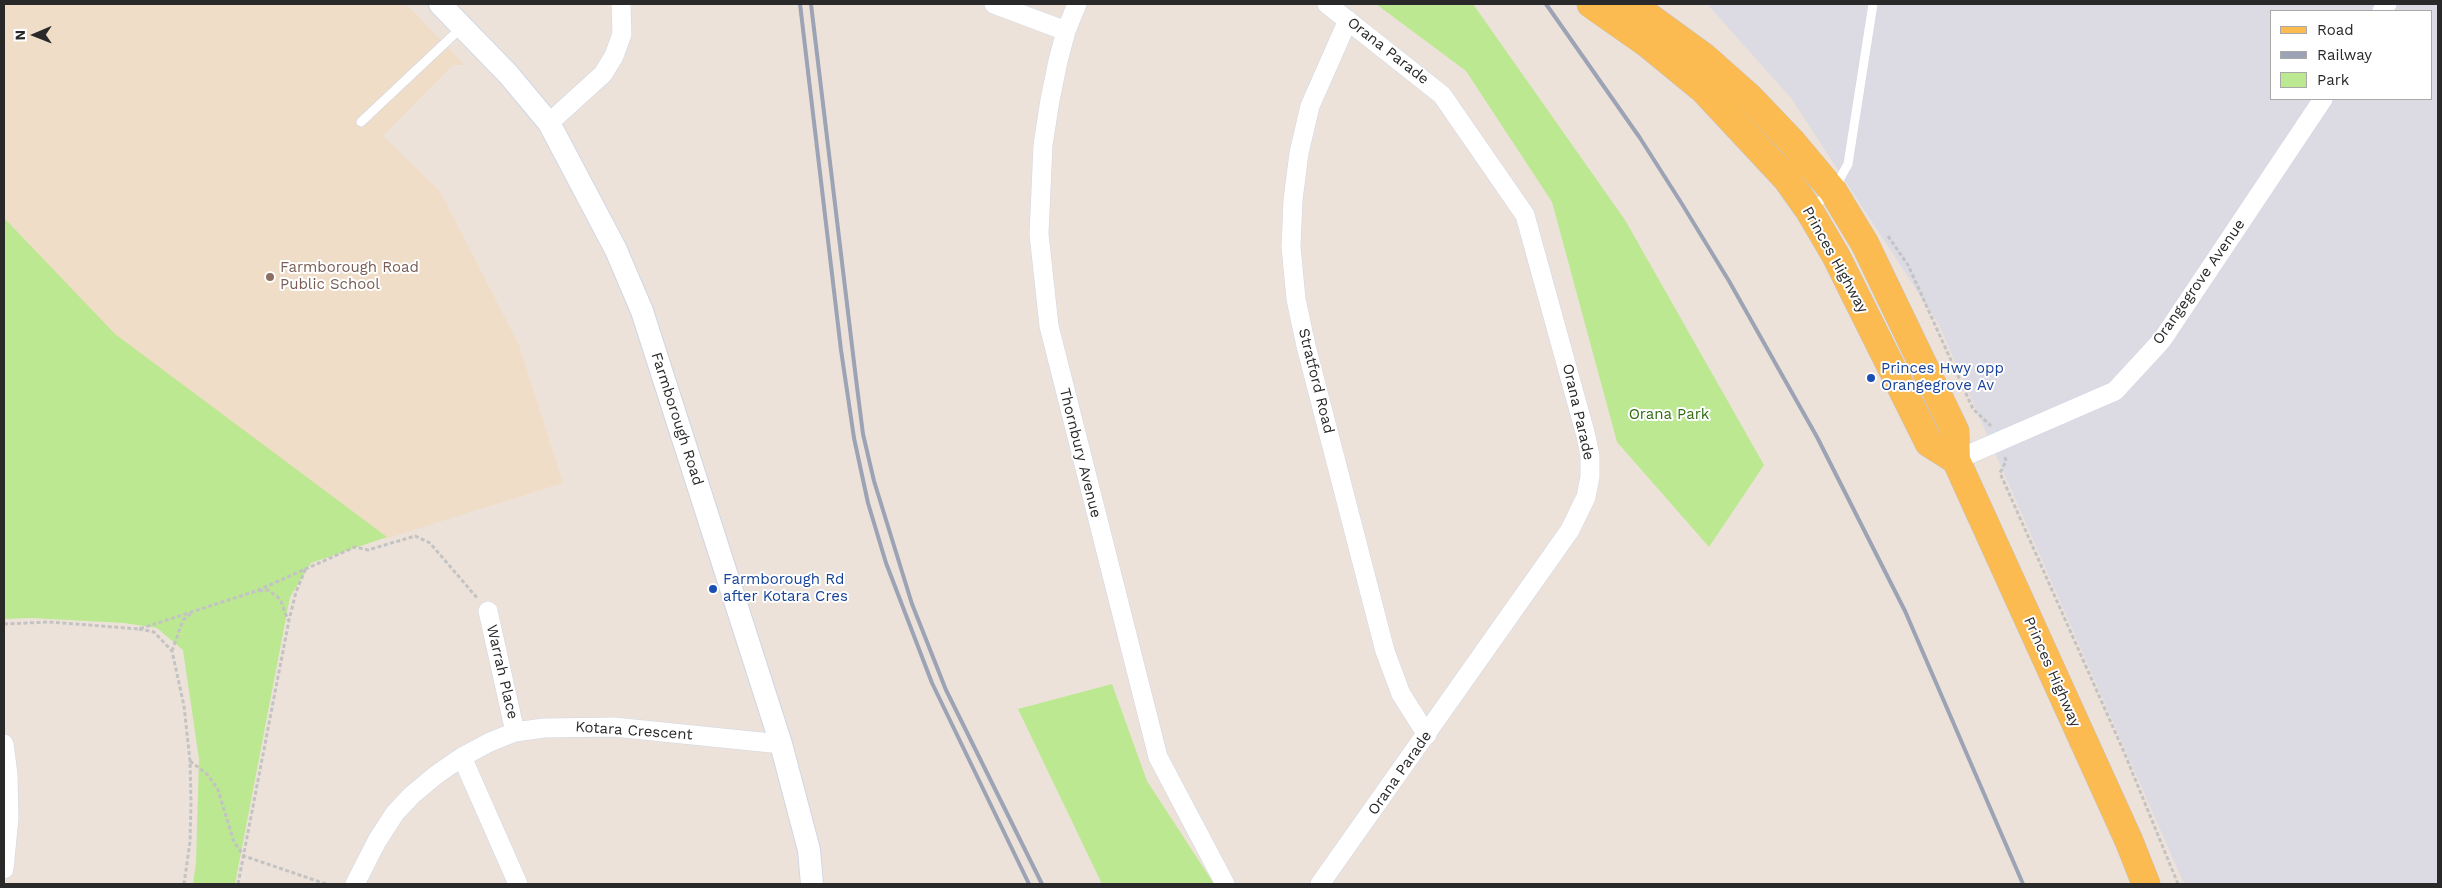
<!DOCTYPE html>
<html>
<head>
<meta charset="utf-8">
<style>
  body { margin:0 }
  #map { position:relative; width:2442px; height:888px; overflow:hidden; background:#ede2d9; font-family:"Work Sans",sans-serif }
  canvas { display:block }
  .frame { position:absolute; inset:0; border:5px solid #292929; pointer-events:none }
  .legend { position:absolute; left:2270px; top:10px; width:162px; height:90px; box-sizing:border-box; background:#fff; border:1px solid #a9a9a9; margin:0; padding:6px 9px; list-style:none; font-size:15px; color:#292929 }
  .legend li { display:flex; align-items:center; gap:10px; height:25px }
  .legend b { width:25px; border:1px solid #a9a9a9 }
  .north { position:absolute; left:10px; top:10px; width:50px; height:50px; -webkit-text-stroke:4px #fff; paint-order:stroke; rotate:269deg; font-size:14px; font-weight:700; line-height:20px; text-align:center; color:#292929 }
  .north::after { content:''; display:block; margin:auto; width:18px; height:22px; background:#292929; clip-path:polygon(50% 0,100% 100%,50% 72%,0 100%) }
</style>
</head>
<body>
<div id="map">
<canvas width="2442" height="888"></canvas>
<div class="frame"></div>
<ul class="legend">
<li><b style="height:6px;background:#fcbb50"></b>Road</li>
<li><b style="height:6px;background:#9ca3b5"></b>Railway</li>
<li><b style="height:14px;background:#bbe891"></b>Park</li>
</ul>
<div class="north">N</div>
</div>
<script>
const g = document.querySelector('canvas').getContext('2d');
g.lineJoin = 'round';
function paint(path, color) { g.fillStyle = color; g.fill(path, 'evenodd'); }
const toPath = rows => new Path2D(rows.map(r => 'M' + r).join(''));
function stroke(path, color, width, dash) { g.strokeStyle = color; g.lineWidth = width; g.lineCap = dash ? 'butt' : 'round'; g.setLineDash(dash || []); g.stroke(path); }
function label(font, color, halo, rows, align = 'center') {
  g.font = font + ' "Work Sans",sans-serif'; g.lineWidth = 4; g.setLineDash([]); g.textBaseline = 'middle'; g.strokeStyle = halo; g.fillStyle = color; for (const [text, x, y, turn = 0] of rows) {
    g.save(); g.translate(x, y); g.rotate((+turn || 0) * Math.PI / 180); g.textAlign = isNaN(turn) ? turn : align; if (halo) g.strokeText(text, 0, 0); g.fillText(text, 0, 0); g.restore();
  }
}
paint(toPath([
  [1707,4,2438,4,2438,884,2184,884,1938,323,1791,98],
  [2271,11,2431,11,2431,99,2271,99]
]), '#dcdbe4');
paint(toPath([
  [4,4,406,4,465,65,453,65,383,136,440,191,519,345,563,483,385,539,107,331,4,223]
]), '#f0ddc7');
paint(toPath([
  [1376,4,1473,4,1625,220,1764,465,1709,547,1617,442,1552,202,1466,71],
  [4,218,115,334,387,537,311,563,290,597,235,884,193,884,196,863,199,759,183,650,157,628,124,623,31,618,4,619],
  [1112,684,1147,781,1214,884,1102,884,1018,709]
]), '#bbe891');
const service = toPath([
  [361,122,462,27],
  [1811,208,1833,191,1848,164,1873,4]
]);
const minor = toPath([
  [994,4,1066,31],
  [1077,4,1066,31,1058,61,1050,100,1043,145,1039,234,1049,326,1158,757,1225,884],
  [2382,11,2387,4],
  [1348,20,1310,106,1299,153,1293,200,1291,247,1296,299,1306,346,1385,651,1401,694,1427,735],
  [549,123,603,74,614,56,622,34,621,4],
  [1956,460,2115,391,2162,340,2323,99],
  [488,611,515,732],
  [4,744,8,774,9,818,4,869],
  [462,757,518,884],
  [355,884,377,841,395,813,412,795,436,775,462,757,490,742,515,732,544,728,614,727,781,744],
  [1320,884,1570,530,1586,497,1590,477,1590,456,1586,436,1525,215,1442,95,1327,4]
]);
const tertiary = toPath([
  [440,4,508,74,549,123,616,250,642,311,781,744,809,850,812,884]
]);
const primary = toPath([
  [1591,4,1648,44,1704,90,1787,179,1809,210,1836,256,1929,443,1956,460],
  [1631,4,1704,57,1749,97,1792,142,1833,191,1865,244,1955,431,1956,460,2129,841,2146,884]
]);
stroke(service, '#cfd6e4', 10);
stroke(minor, '#cfd6e4', 20);
stroke(tertiary, '#cfd6e4', 24);
stroke(primary, '#c3c3c3', 29);
stroke(toPath([
  [1888,236,1908,265,1973,409,1991,426],
  [2005,457,2006,461,2000,473,2124,752,2178,884],
  [259,591,268,590,280,599,288,620],
  [4,624,49,622,139,629,256,591,355,547,368,550,415,536,430,543,478,599],
  [139,629,154,632,172,651,184,706,190,761,191,802,190,842,184,884],
  [172,651,183,620,193,612],
  [190,761,208,775,218,790,234,842,244,856,326,884],
  [238,884,289,620,296,592,306,568]
]), '#c3c3c3', 3, [4, 2.5]);
stroke(service, '#fff', 9);
stroke(minor, '#fff', 19);
stroke(tertiary, '#fff', 22);
stroke(primary, '#fcbb50', 28);
stroke(toPath([
  [800,4,841,350,854,438,868,503,886,563,932,683,1029,884],
  [811,4,856,379,863,434,874,481,912,604,946,690,1042,884],
  [1546,4,1640,138,1682,204,1729,281,1817,437,1905,611,2023,884]
]), '#9ca3b5', 4);
for (const [x, y, r, color] of [
  [270,277,5,"#8d6e63"],
  [1871,378,5,"#1a4fb4"],
  [713,589,5,"#1a4fb4"]
]) { const dot = new Path2D(); dot.arc(x, y, r, 0, 2 * Math.PI); g.fillStyle = color; g.fill(dot); stroke(dot, '#fff', 2); }
label('15px', '#292929', '#fff', [
  ["Orana Parade",1388,51,38],
  ["Princes Highway",1835,260,61],
  ["Orangegrove Avenue",2199,282,-55],
  ["Stratford Road",1316,381,76],
  ["Orana Parade",1578,412,77],
  ["Farmborough Road",677,419,72],
  ["Thornbury Avenue",1080,453,76],
  ["Warrah Place",502,672,77],
  ["Princes Highway",2052,672,66],
  ["Kotara Crescent",634,731,4],
  ["Orana Parade",1400,773,-55]
]);
label('15px', '#785e54', '#fff', [
  ["Farmborough Road",280,268],
  ["Public School",280,285]
], 'left');
label('15px', '#164399', '#fff', [
  ["Princes Hwy opp",1881,369],
  ["Orangegrove Av",1881,386],
  ["Farmborough Rd",723,580],
  ["after Kotara Cres",723,597]
], 'left');
label('15px', '#326b14', '#fff', [
  ["Orana Park",1669,415]
]);
</script>
</body>
</html>
